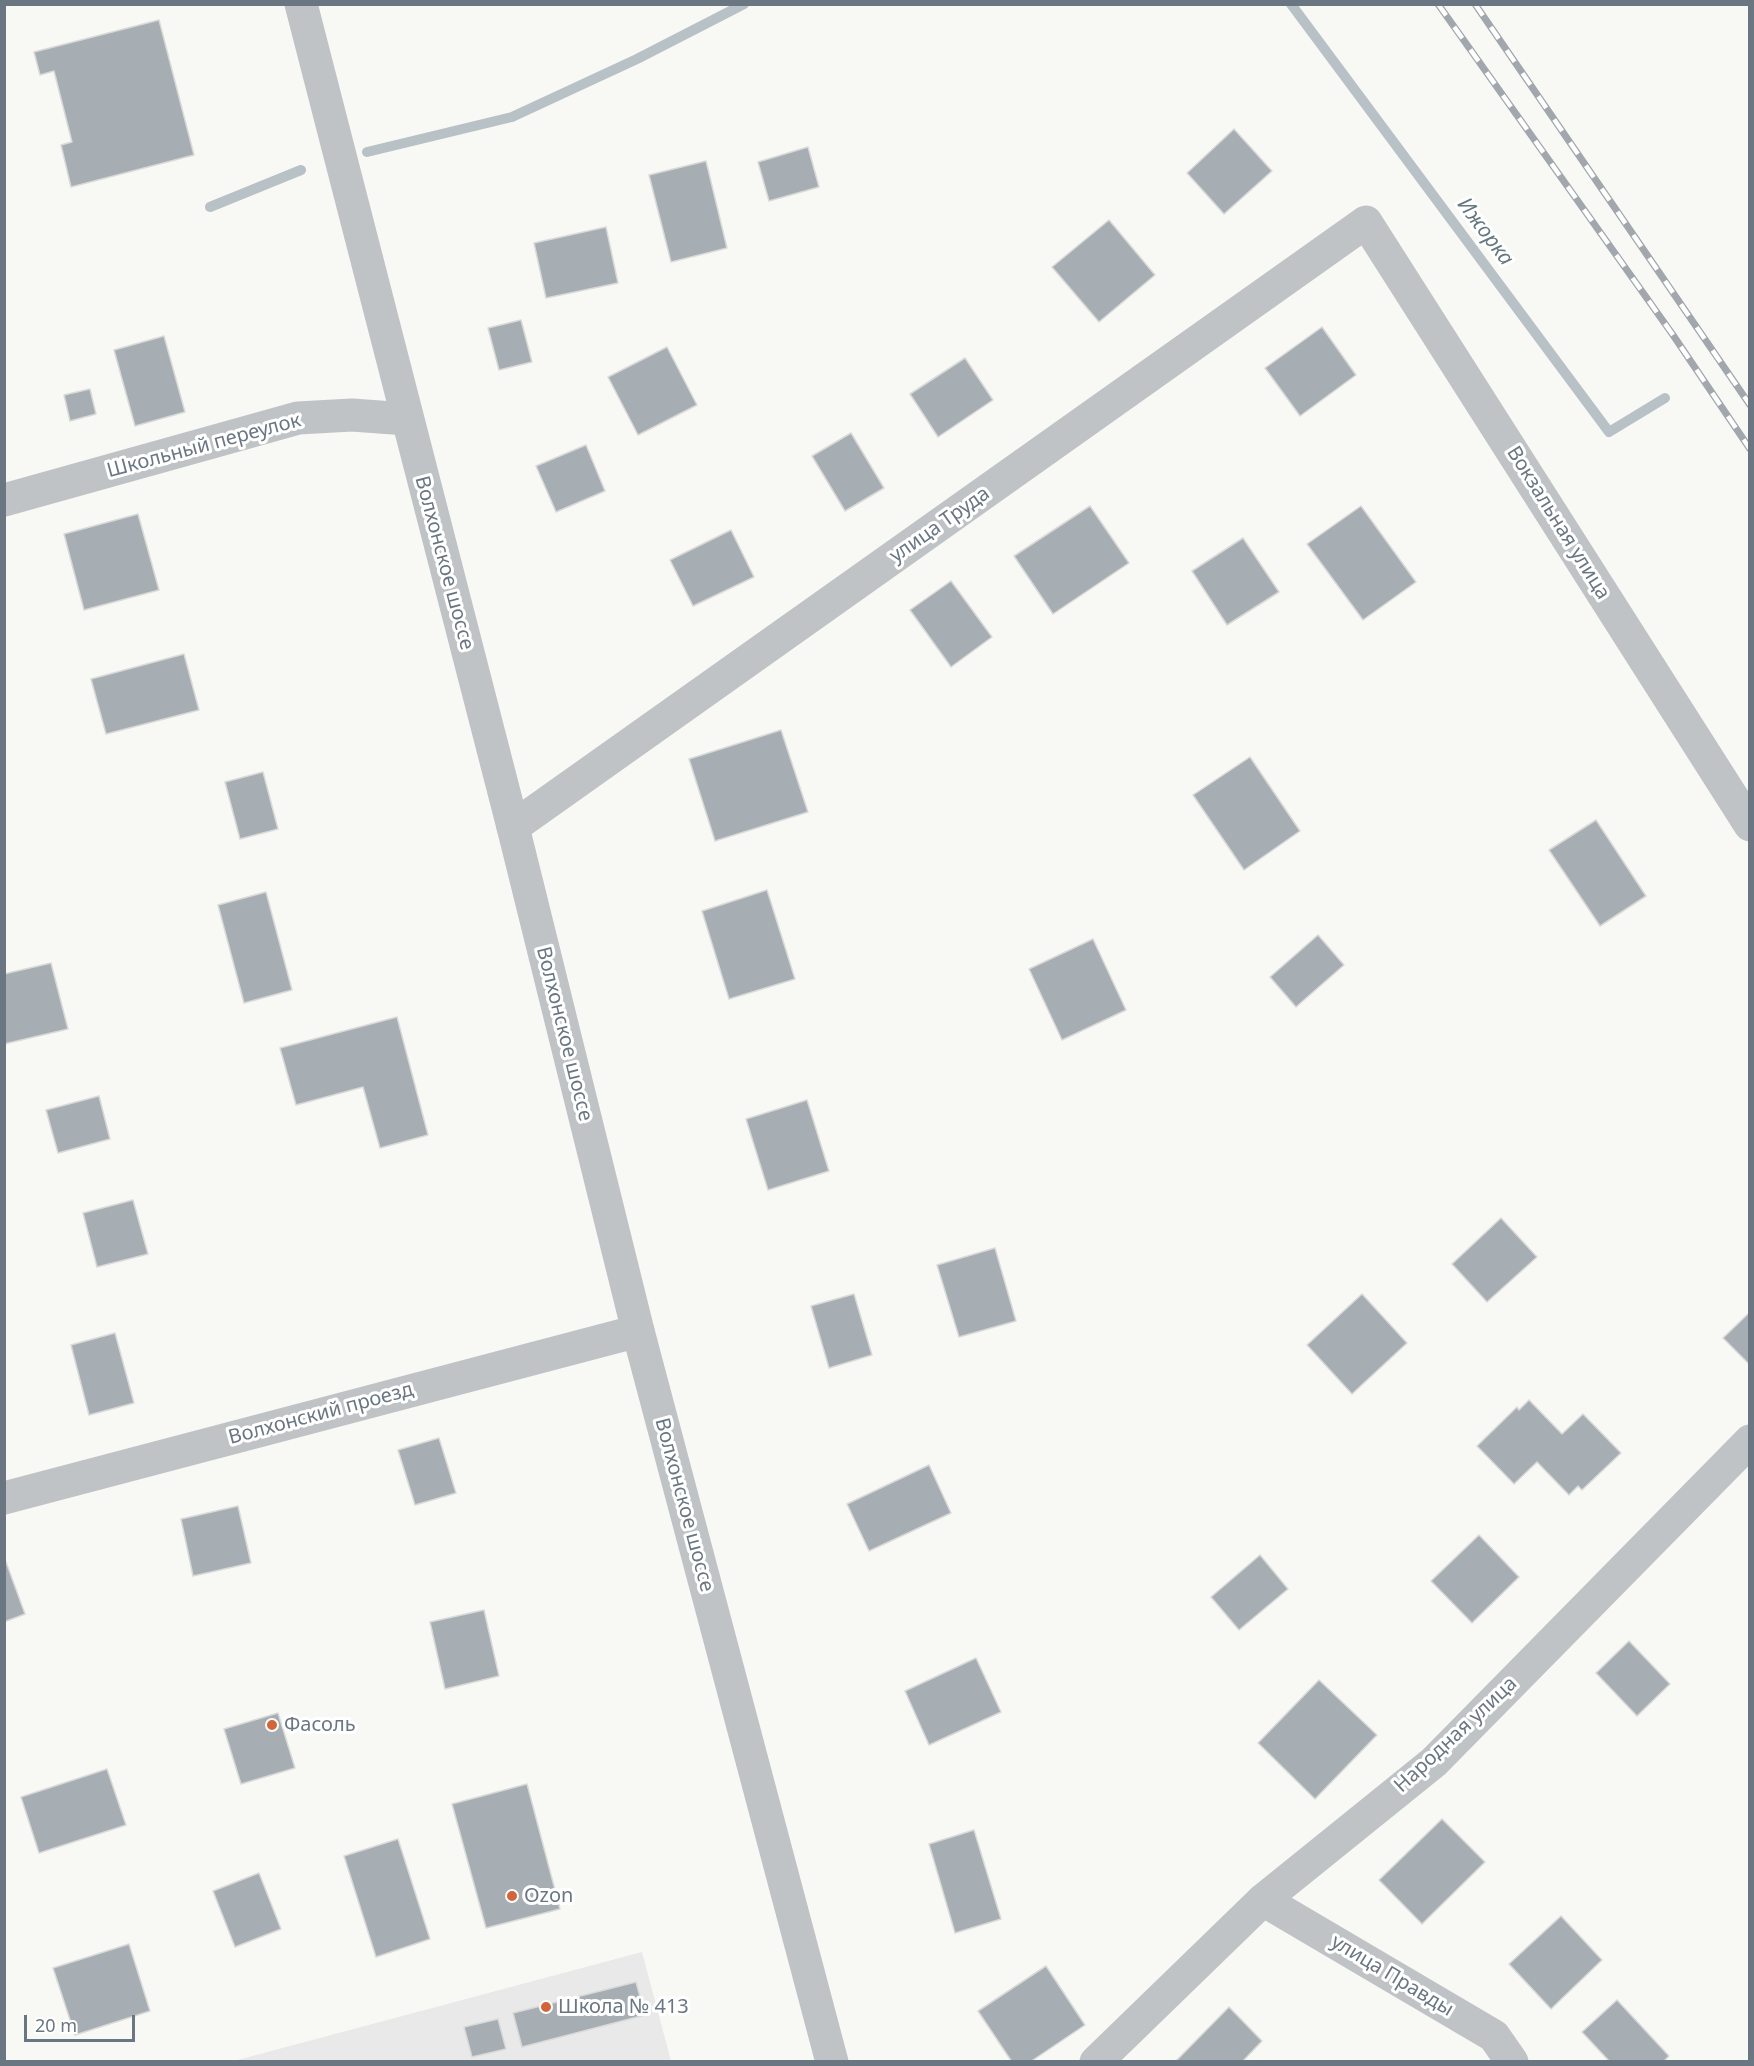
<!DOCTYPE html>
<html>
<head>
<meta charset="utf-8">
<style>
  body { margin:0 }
  #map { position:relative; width:1754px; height:2066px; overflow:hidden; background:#f8f8f5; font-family:"Noto Sans",sans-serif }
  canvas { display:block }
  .frame { position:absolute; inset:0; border:6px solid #6a7783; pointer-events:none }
  .scale { position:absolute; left:24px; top:2015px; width:111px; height:27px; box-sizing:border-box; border:3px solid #6a7783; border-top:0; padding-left:8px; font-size:18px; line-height:21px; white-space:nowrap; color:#6a7783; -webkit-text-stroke:4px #fff; paint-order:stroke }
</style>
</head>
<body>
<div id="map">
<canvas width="1754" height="2066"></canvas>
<div class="frame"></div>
<div class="scale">20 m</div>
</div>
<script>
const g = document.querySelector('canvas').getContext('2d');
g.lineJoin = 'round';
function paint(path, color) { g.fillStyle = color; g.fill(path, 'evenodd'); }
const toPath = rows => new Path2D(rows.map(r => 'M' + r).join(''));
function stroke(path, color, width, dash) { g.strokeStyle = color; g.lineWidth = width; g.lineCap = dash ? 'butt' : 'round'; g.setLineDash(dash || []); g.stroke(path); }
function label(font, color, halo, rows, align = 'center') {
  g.font = font + ' "Noto Sans",sans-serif'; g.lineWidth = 6; g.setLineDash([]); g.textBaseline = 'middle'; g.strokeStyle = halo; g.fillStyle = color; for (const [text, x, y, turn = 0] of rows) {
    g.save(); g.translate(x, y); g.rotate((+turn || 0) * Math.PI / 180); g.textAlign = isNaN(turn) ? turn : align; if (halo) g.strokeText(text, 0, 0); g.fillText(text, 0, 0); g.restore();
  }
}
paint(toPath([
  [642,1952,671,2061,230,2062]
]), '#e8e9e8');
stroke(toPath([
  [1291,4,1609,432,1665,398],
  [367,152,512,117,637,59,744,4],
  [210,207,301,170]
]), '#b8c1c6', 10);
const building = toPath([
  [159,20,194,155,71,187,61,145,72,142,54,71,40,75,34,52,159,20],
  [1234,129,1272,171,1224,214,1187,173,1234,129],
  [808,147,819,187,769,201,758,162,808,147],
  [706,161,727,248,671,262,649,175,706,161],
  [1109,220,1155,275,1099,322,1052,267,1109,220],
  [606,227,618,283,546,298,534,243,606,227],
  [521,320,532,362,499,370,488,328,521,320],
  [1322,327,1356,375,1300,416,1265,368,1322,327],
  [164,336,185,412,135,426,114,350,164,336],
  [667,347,697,405,638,435,608,377,667,347],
  [965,358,993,400,938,437,910,394,965,358],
  [90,389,96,414,70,421,64,395,90,389],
  [851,433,884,488,845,511,812,456,851,433],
  [586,445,605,491,556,512,536,466,586,445],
  [1090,506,1129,563,1053,614,1014,556,1090,506],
  [1361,506,1416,582,1363,620,1307,544,1361,506],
  [138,514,159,590,84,610,64,534,138,514],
  [731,530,754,577,693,606,670,560,731,530],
  [1243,538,1279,592,1227,625,1192,571,1243,538],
  [951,581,992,637,951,667,910,610,951,581],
  [184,654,199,710,106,734,91,679,184,654],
  [781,730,808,812,715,841,689,759,781,730],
  [1250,757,1300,831,1244,870,1193,795,1250,757],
  [263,772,278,829,240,839,225,782,263,772],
  [1596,820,1646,896,1600,926,1549,850,1596,820],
  [767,890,795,979,729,999,702,911,767,890],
  [266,892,292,990,244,1003,218,905,266,892],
  [1318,935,1344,965,1296,1007,1270,977,1318,935],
  [1093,939,1126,1010,1062,1040,1029,969,1093,939],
  [51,963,68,1029,4,1044,4,974,51,963],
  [397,1017,428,1135,380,1148,363,1087,296,1105,280,1048,397,1017],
  [99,1096,110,1139,58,1153,46,1110,99,1096],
  [807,1100,829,1171,768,1190,746,1119,807,1100],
  [133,1200,148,1254,97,1267,83,1213,133,1200],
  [1501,1218,1537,1257,1487,1302,1452,1264,1501,1218],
  [995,1248,1016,1321,959,1337,937,1265,995,1248],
  [854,1294,872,1355,829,1368,811,1306,854,1294],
  [1362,1294,1407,1343,1352,1394,1307,1345,1362,1294],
  [1750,1312,1750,1365,1723,1338,1750,1312],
  [115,1333,134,1403,89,1415,71,1345,115,1333],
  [1529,1400,1562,1434,1583,1414,1621,1453,1582,1490,1578,1486,1569,1495,1537,1462,1514,1484,1477,1446,1517,1407,1519,1410,1529,1400],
  [439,1438,456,1493,415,1505,398,1450,439,1438],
  [929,1465,951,1513,869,1551,847,1504,929,1465],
  [238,1506,251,1563,193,1576,181,1519,238,1506],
  [1479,1535,1519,1577,1472,1623,1431,1581,1479,1535],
  [1260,1555,1288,1589,1239,1630,1211,1597,1260,1555],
  [6,1562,25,1614,4,1622,4,1563,6,1562],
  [484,1610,499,1676,445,1689,430,1622,484,1610],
  [1629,1641,1670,1684,1637,1716,1596,1673,1629,1641],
  [976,1658,1001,1712,929,1745,905,1691,976,1658],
  [1319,1680,1377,1735,1315,1799,1258,1743,1319,1680],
  [278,1713,295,1768,241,1784,224,1729,278,1713],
  [107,1769,126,1825,39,1853,21,1797,107,1769],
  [527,1784,560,1909,486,1928,452,1804,527,1784],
  [1442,1819,1485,1862,1422,1924,1379,1880,1442,1819],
  [974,1830,1001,1919,955,1933,929,1844,974,1830],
  [398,1839,430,1939,376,1957,344,1856,398,1839],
  [259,1873,281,1929,235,1947,213,1891,259,1873],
  [1561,1916,1602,1960,1551,2009,1509,1964,1561,1916],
  [129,1944,150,2011,75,2035,53,1968,129,1944],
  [1046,1966,1085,2025,1030,2062,1012,2062,978,2011,1046,1966],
  [636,1982,645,2015,522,2047,513,2013,636,1982],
  [1617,2000,1669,2056,1663,2062,1610,2062,1582,2032,1617,2000],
  [1229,2007,1262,2041,1242,2062,1175,2062,1229,2007],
  [498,2019,506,2049,472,2057,464,2027,498,2019]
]);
paint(building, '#a6adb3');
stroke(building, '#d9d9d8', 1.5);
stroke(toPath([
  [4,500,298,418,352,415,407,419],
  [513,827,1366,222,1750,825],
  [4,1498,638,1331],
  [1263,1900,1494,2036,1512,2062],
  [1096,2062,1263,1900,1434,1762,1750,1441]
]), '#bfc3c6', 33);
stroke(toPath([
  [301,4,513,827,638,1331,832,2062]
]), '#bfc3c6', 33);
const rail = toPath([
  [1438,4,1673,335,1750,449],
  [1475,4,1750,405]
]);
stroke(rail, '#a1a7ac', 7);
stroke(rail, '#fff', 4.5, [14]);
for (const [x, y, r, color] of [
  [272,1725,6,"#d3653a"],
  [512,1896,6,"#d3653a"],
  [546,2007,6,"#d3653a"]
]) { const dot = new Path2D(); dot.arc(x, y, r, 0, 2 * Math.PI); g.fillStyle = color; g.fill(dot); stroke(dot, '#fff', 2); }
label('20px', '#6a7783', '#fff', [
  ["Школьный переулок",204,446,-15],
  ["Вокзальная улица",1558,523,58],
  ["улица Труда",940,525,-35],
  ["Волхонское шоссе",444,563,75],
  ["Волхонское шоссе",564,1034,76],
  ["Волхонский проезд",321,1414,-15],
  ["Волхонское шоссе",684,1505,75],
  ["Народная улица",1456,1735,-43],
  ["улица Правды",1392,1976,31]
]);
label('20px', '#6a7783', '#fff', [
  ["Фасоль",284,1725],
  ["Ozon",524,1896],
  ["Школа № 413",558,2007]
], 'left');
label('italic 21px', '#65777f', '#fff', [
  ["Ижорка",1485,232,53]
]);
</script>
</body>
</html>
